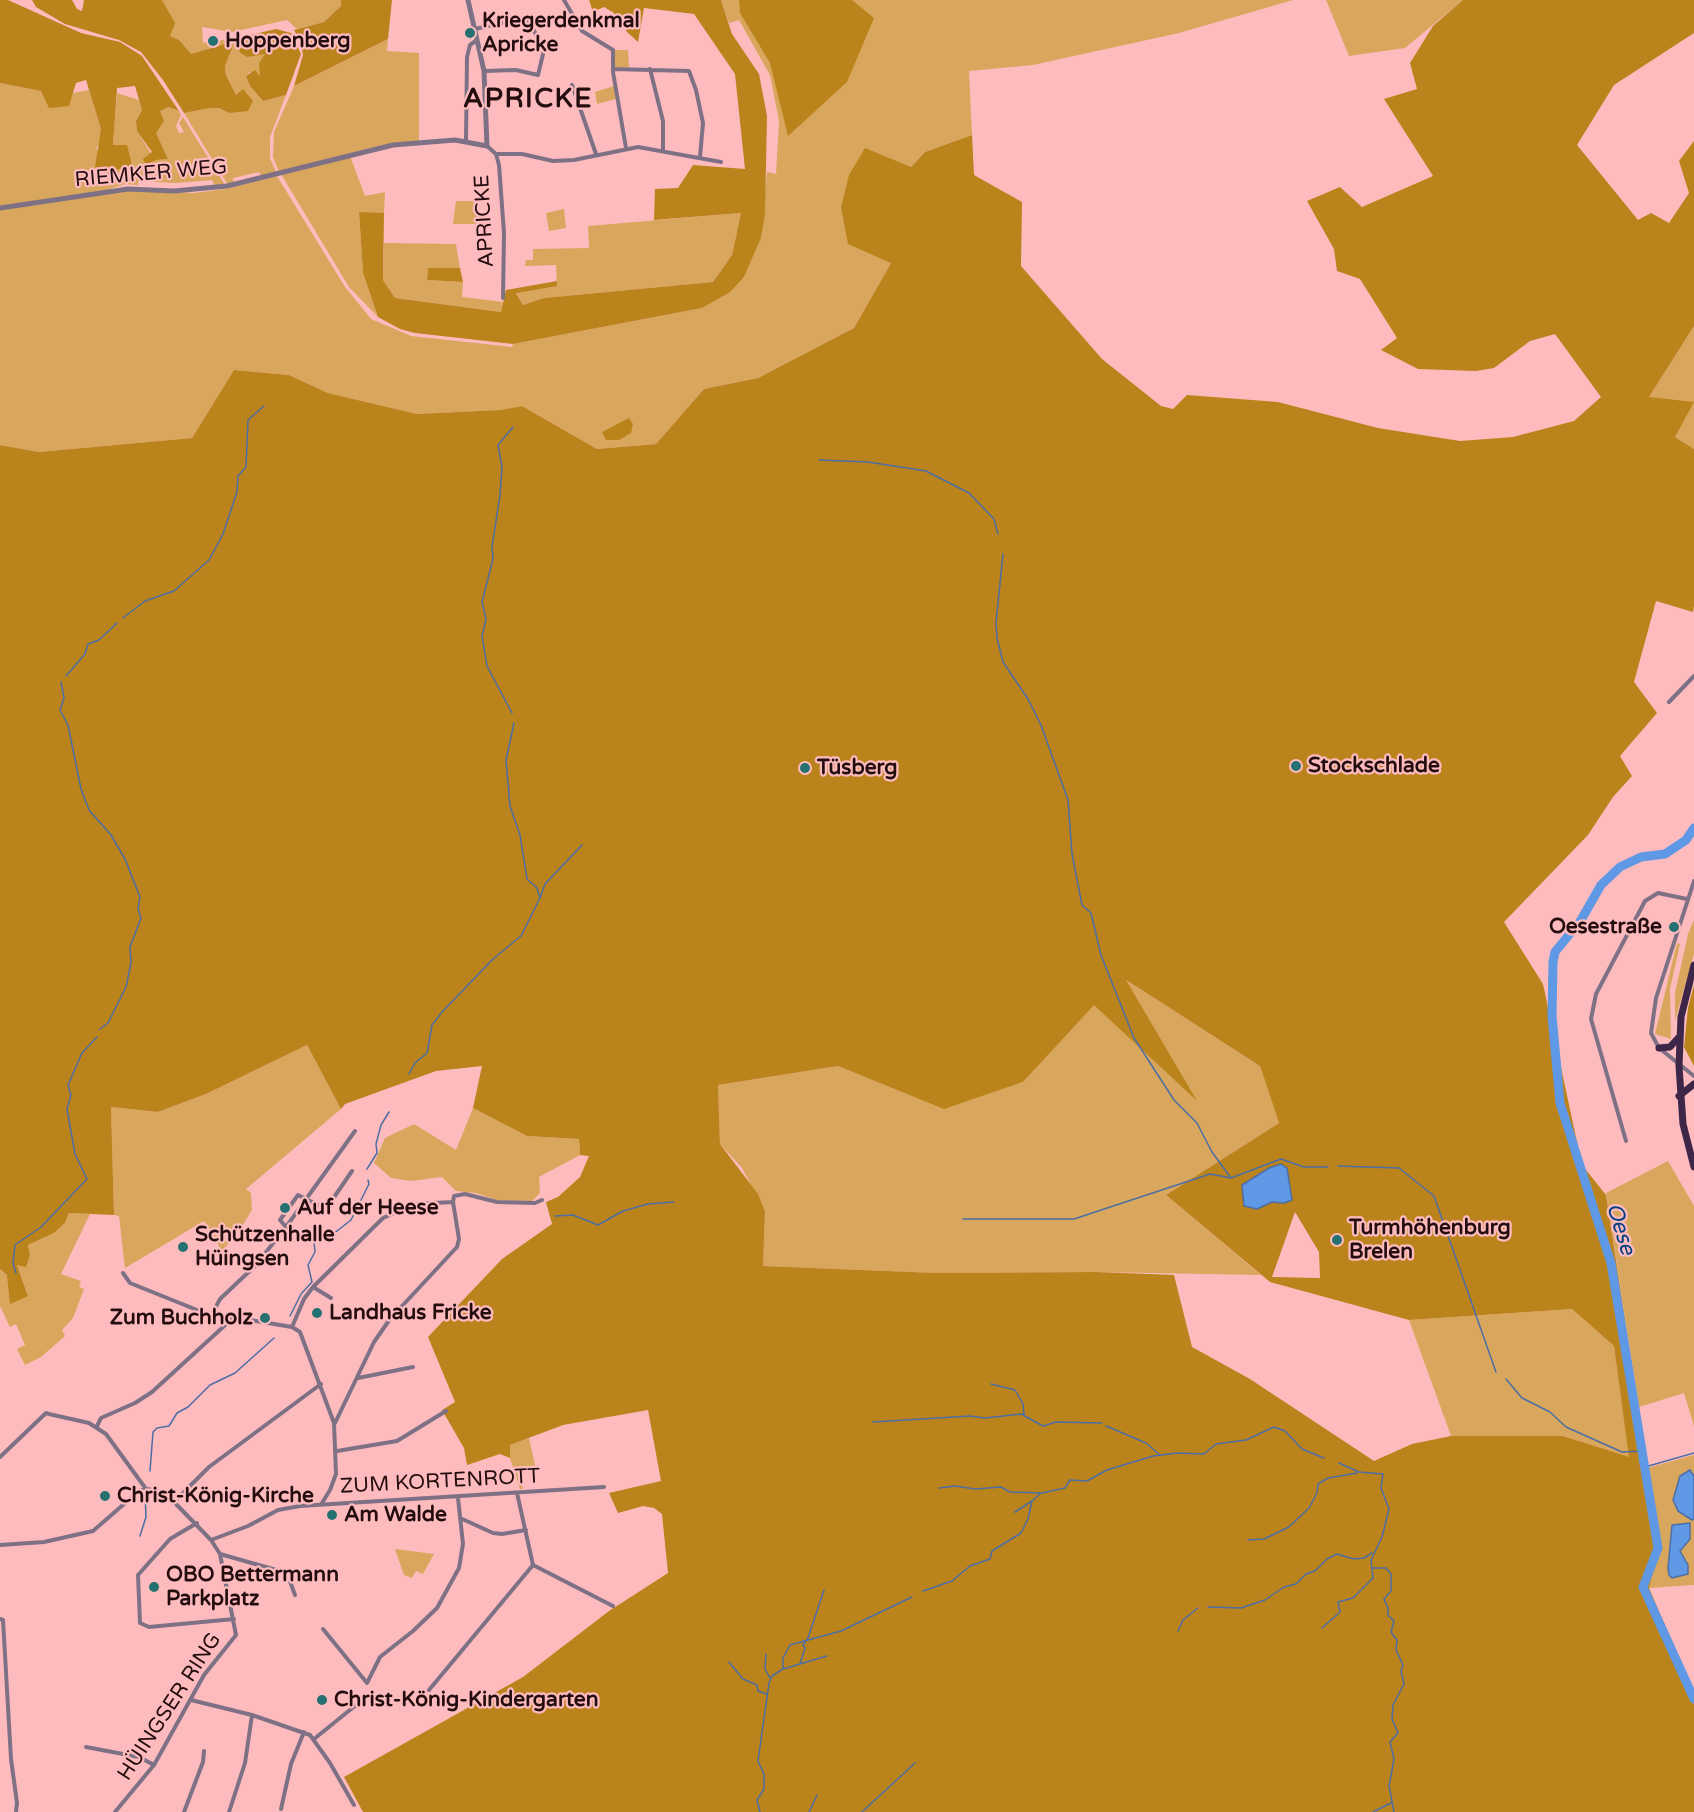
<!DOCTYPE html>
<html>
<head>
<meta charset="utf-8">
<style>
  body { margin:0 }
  canvas { display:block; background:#febbbe }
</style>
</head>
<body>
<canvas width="1694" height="1812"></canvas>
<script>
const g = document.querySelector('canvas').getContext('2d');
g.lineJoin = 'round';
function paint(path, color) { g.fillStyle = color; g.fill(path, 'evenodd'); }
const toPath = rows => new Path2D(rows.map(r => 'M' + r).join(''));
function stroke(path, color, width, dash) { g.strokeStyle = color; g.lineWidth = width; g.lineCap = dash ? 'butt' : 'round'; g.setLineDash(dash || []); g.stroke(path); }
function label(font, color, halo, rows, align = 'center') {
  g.font = font + ' "Varela Round",sans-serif'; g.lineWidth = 4.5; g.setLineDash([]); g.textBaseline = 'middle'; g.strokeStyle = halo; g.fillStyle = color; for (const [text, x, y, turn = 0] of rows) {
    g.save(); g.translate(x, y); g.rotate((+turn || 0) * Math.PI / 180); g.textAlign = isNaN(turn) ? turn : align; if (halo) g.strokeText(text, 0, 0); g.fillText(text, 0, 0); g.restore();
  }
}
paint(toPath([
  [162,0,341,0,341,6,324,22,297,29,287,20,232,32,202,27,203,43,242,37,239,53,265,53,261,77,250,72,246,76,250,86,263,101,286,95,270,137,270,158,276,172,261,176,259,172,233,178,234,184,228,185,184,113,210,108,219,108,229,113,236,95,226,75,225,66,232,50,214,47,191,55,179,40,170,36],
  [721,0,1293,0,1179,33,1033,65,969,71,972,135,925,152,911,167,891,263,854,328,758,378,704,389,656,444,597,449,522,406,500,410,417,414,328,393,289,375,234,370,192,438,39,452,0,445,0,209,126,190,194,193,225,189,277,176,345,287,371,319,411,336,512,347,513,344,702,308,744,277,761,237,767,172,776,174,779,121,770,75,739,20,729,23],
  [1326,0,1463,0,1405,48,1349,56],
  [388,39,387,51,419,53,419,141,382,145,279,172,273,157,274,132,294,86],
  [613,50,628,50,629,67,614,68],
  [0,83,41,91,68,106,73,93,89,90,101,129,101,138,96,150,113,145,117,93,139,100,142,110,136,121,137,131,155,160,168,159,156,133,160,111,169,107,179,111,181,115,176,126,179,133,184,132,179,123,183,117,225,185,215,187,212,180,175,183,138,181,138,185,125,184,104,191,0,206],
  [614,86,616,99,597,104,595,92],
  [350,156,365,196,385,192,384,213,359,213,363,273,378,317,349,287,281,174],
  [456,201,477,201,477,224,453,224],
  [564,209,566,228,549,231,546,213],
  [741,213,732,255,713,282,544,298,523,305,516,292,557,285,556,265,525,266,526,260,533,260,533,249,589,248,588,226],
  [384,243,456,244,460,268,428,268,427,280,463,282,462,297,503,302,501,312,395,298,383,280],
  [1694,326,1694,449,1675,437,1649,397],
  [1694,920,1694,954,1675,1021,1675,993,1688,934],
  [1677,943,1680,944,1670,989,1671,1039,1655,1034],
  [1124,979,1260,1066,1279,1123,1166,1195,1261,1275,1096,1272,937,1273,763,1266,765,1212,742,1168,720,1144,718,1085,838,1066,944,1108,1023,1082,1094,1004,1195,1099],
  [307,1045,341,1109,246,1189,251,1193,252,1210,239,1231,222,1251,204,1221,125,1268,119,1216,114,1215,111,1107,158,1112,206,1094],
  [473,1108,527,1136,579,1139,580,1155,539,1177,540,1193,532,1201,497,1200,476,1193,456,1191,442,1177,411,1181,391,1178,374,1163,385,1138,414,1124,456,1150],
  [1668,1161,1694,1206,1694,1426,1684,1393,1639,1407,1606,1193],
  [69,1213,90,1214,61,1274,81,1281,79,1287,84,1289,73,1318,62,1330,65,1336,41,1357,25,1365,17,1349,25,1345,16,1324,10,1327,0,1306,0,1269,28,1295,17,1265,30,1255,28,1245,54,1233,65,1223],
  [1572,1309,1614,1346,1630,1458,1563,1436,1451,1436,1409,1320],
  [529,1438,536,1469,519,1474,523,1489,520,1489,510,1458,509,1445],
  [1694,1455,1694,1585,1649,1588,1660,1548,1647,1468],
  [395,1549,434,1554,423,1574,416,1571,412,1578,404,1575]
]), '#d8a75d');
paint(toPath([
  [0,0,8,0,81,33,120,42,142,56,179,111,169,107,160,111,164,121,156,133,168,159,156,160,146,165,143,159,152,152,137,131,136,121,142,110,135,86,117,88,113,145,127,145,132,165,116,170,110,180,95,167,101,129,86,80,76,83,69,106,49,108,41,91,0,83],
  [32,0,72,0,77,9,82,11,84,0,162,0,175,23,170,36,179,40,191,54,229,43,232,49,225,66,226,75,236,95,243,89,253,101,248,111,229,113,219,108,210,108,184,113,163,80,141,52,119,40,65,24,36,7],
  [341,0,392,0,388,39,294,86,303,55,301,42,294,30,324,22,341,6],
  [589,0,721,0,732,34,759,74,767,116,765,213,761,238,744,277,730,292,702,308,513,344,415,333,400,329,378,317,363,273,359,212,384,213,383,280,395,298,501,312,506,290,557,281,557,286,516,293,523,305,544,298,713,282,732,255,741,213,654,220,655,189,678,188,693,165,745,169,735,74,694,14,644,8,638,42,626,31,625,25,613,19,614,13,604,7,593,12],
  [739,0,852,0,874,18,847,82,788,136,770,63,740,13],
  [1463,0,1694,0,1694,33,1614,85,1577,145,1638,220,1651,213,1669,223,1689,193,1679,161,1694,141,1694,326,1649,397,1694,402,1675,437,1694,449,1694,606,1693,612,1656,601,1634,682,1657,713,1620,756,1632,776,1613,797,1588,835,1504,922,1543,984,1582,1165,1606,1195,1660,1548,1649,1588,1694,1692,1694,1812,363,1812,344,1777,523,1677,609,1611,668,1573,662,1514,654,1508,643,1506,618,1513,609,1493,661,1481,648,1410,563,1425,510,1445,510,1458,500,1454,467,1465,464,1448,442,1410,455,1402,428,1337,502,1259,552,1224,546,1202,558,1197,580,1177,589,1156,580,1155,579,1139,527,1136,473,1108,482,1066,436,1071,345,1104,341,1109,307,1045,206,1094,158,1112,111,1107,114,1215,69,1213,65,1223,54,1233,28,1245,30,1255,26,1267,17,1265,28,1296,10,1304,7,1275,0,1269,0,445,39,452,192,438,234,370,289,375,328,393,417,414,500,410,522,406,597,449,656,444,704,389,758,378,854,328,891,263,848,244,841,207,849,175,865,148,911,167,925,152,972,135,974,175,1022,202,1021,266,1102,359,1161,406,1173,409,1187,395,1278,402,1378,428,1460,441,1513,437,1574,421,1601,397,1555,334,1530,341,1494,368,1476,371,1418,369,1381,350,1397,338,1360,279,1337,271,1334,249,1307,201,1340,187,1362,207,1433,176,1384,99,1417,89,1410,63,1433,26],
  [1126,980,1260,1066,1279,1123,1166,1195,1270,1282,1409,1320,1572,1309,1614,1346,1629,1457,1563,1436,1451,1436,1412,1444,1374,1461,1250,1379,1192,1347,1174,1275,1096,1272,937,1273,763,1266,765,1212,758,1194,720,1144,718,1085,838,1066,944,1109,1023,1082,1094,1005,1197,1101],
  [1281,1164,1284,1203,1272,1202,1257,1208,1244,1206,1247,1181],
  [1295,1212,1319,1252,1320,1278,1272,1277],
  [276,29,291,33,301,54,286,95,263,101,250,86,246,76,255,70,260,76,259,63,265,54,247,57,239,52,242,37],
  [428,268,460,268,463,282,427,280],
  [629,418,633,424,631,433,619,440,606,440,602,432],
  [1694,985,1694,1066,1684,1047,1688,1008]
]), '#bb831c');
const water = toPath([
  [1281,1164,1287,1168,1292,1200,1284,1203,1272,1202,1257,1209,1244,1206,1242,1185,1269,1168,1281,1164],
  [1690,1470,1694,1476,1694,1519,1692,1520,1678,1511,1673,1500,1680,1476,1690,1470],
  [1690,1523,1690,1539,1680,1551,1688,1565,1688,1574,1672,1578,1669,1575,1668,1568,1672,1525,1690,1523]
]);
paint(water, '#5f98e4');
stroke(water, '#4d6ea4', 1.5);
stroke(toPath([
  [819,460,868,462,926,471,969,493,994,519,998,534],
  [1003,554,996,623,997,638,1003,662,1028,699,1041,725,1068,800,1072,854,1082,905,1091,913,1101,955,1134,1038,1174,1100,1197,1123,1212,1152,1231,1178],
  [123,618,145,601,174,591,209,560,223,534,237,492,238,476,246,467,248,420,264,406],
  [66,676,85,654,88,644,99,640,117,623],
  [61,682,64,698,60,710,68,725,81,789,89,810,111,835,125,859,140,897,138,909,141,918,130,947,131,963,126,987,108,1023,100,1029],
  [512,713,487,666,482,636,486,619,482,602,493,559,492,547,500,495,502,467,498,445,513,427],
  [540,898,545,884,582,845],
  [409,1074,415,1063,427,1053,432,1025,442,1012,493,959,521,936,540,898,537,888,527,879,520,835,510,806,506,760,514,723],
  [1338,1166,1399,1168,1434,1196,1496,1372],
  [367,1169,377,1153,376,1144,381,1125,389,1112],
  [555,1216,573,1215,598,1225,623,1211,648,1204,674,1202],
  [963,1219,1074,1219,1210,1174,1231,1178,1281,1159,1304,1167,1328,1167],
  [16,1273,13,1263,15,1245,41,1227,87,1179,75,1154,67,1109,71,1095,68,1085,82,1053,97,1037],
  [290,1316,301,1294,312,1282,308,1265,315,1252,314,1242,337,1231,351,1220,369,1184,368,1180],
  [1506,1379,1522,1398,1550,1412,1566,1427,1622,1452,1643,1451],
  [991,1384,1015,1390,1023,1404,1024,1415],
  [873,1422,970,1416,985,1418,1021,1414,1043,1426,1056,1422,1102,1423],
  [1106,1426,1146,1443,1160,1455],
  [1645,1467,1694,1453],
  [150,1471,153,1432,157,1428,169,1426,177,1413,188,1407,210,1385,235,1373,274,1338],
  [939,1488,955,1486,975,1489,1001,1487,1010,1492,1042,1493,1065,1488,1070,1480,1087,1481,1107,1470,1153,1456,1177,1453,1204,1454,1216,1444,1246,1440,1274,1427,1285,1431,1302,1449,1324,1458],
  [1015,1512,1032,1501],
  [140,1536,146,1517,145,1494],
  [1248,1540,1264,1539,1289,1527,1309,1508,1317,1493,1318,1484,1328,1478,1357,1473],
  [1372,1568,1386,1568,1391,1574,1391,1591,1384,1599,1388,1608,1388,1615,1394,1621,1391,1632,1397,1640,1396,1650,1403,1665,1401,1671,1404,1684,1393,1705,1392,1719,1398,1733,1390,1742,1394,1759,1389,1786,1394,1812],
  [923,1591,952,1581,970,1566,990,1559,992,1551,1021,1533,1028,1519,1032,1501,1041,1493],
  [1208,1607,1241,1608,1265,1600,1284,1587,1296,1584,1306,1574,1315,1571,1327,1559,1337,1554,1354,1559,1364,1558,1372,1553],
  [1322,1628,1340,1612,1338,1602,1353,1598,1373,1578,1371,1560,1382,1537,1389,1509,1381,1488,1383,1474,1359,1472,1339,1463],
  [1178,1631,1183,1620,1198,1608],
  [766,1654,765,1669,770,1678],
  [729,1662,743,1679,757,1685,758,1691,767,1694],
  [800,1664,805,1648,803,1645,808,1638,824,1590],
  [783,1669,783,1658,790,1645,841,1631,912,1597],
  [760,1812,757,1800,764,1789,764,1774,758,1761,769,1683,772,1676,783,1669,827,1656],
  [809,1812,817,1795],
  [862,1812,915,1763],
  [1373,1812,1391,1803]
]), '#4d6ea4', 1.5);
stroke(toPath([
  [1694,828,1686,840,1665,854,1641,857,1620,867,1601,885,1581,920,1555,952,1553,962,1552,1016,1560,1103,1611,1263,1658,1548,1643,1587,1694,1699]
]), '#5f98e4', 9);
stroke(toPath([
  [564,0,582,31,613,50,613,72,626,148],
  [475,29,523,18,529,21,544,50,538,75,516,70,484,71],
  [613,69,689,71,696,90,703,123,700,157],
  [650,69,663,121,663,150],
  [572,85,596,154],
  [466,140,467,57,470,45,477,40],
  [487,146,496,154,499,165,504,233,503,298],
  [496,154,522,154,553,161,574,160,638,147,721,162],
  [1669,702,1694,676],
  [1694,881,1656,998,1651,1033,1659,1048,1694,1076],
  [1626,1141,1591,1019,1596,994,1645,901,1658,893,1687,899],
  [453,1202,454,1196,465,1194,497,1202,535,1203,542,1200],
  [286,1227,280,1220,298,1195,326,1209,352,1171],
  [123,1273,130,1283,202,1312,292,1327,300,1332,334,1423,336,1474,330,1490,322,1503],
  [313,1287,331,1298],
  [212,1314,220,1299,255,1266,286,1227,355,1131],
  [292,1327,304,1299,313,1287,383,1218,415,1204,453,1202],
  [358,1378,413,1367],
  [335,1423,374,1342,390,1319,457,1247,459,1239,453,1202],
  [97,1426,101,1418,135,1403,152,1392,234,1317],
  [337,1451,397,1441,446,1411],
  [0,1457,46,1413,49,1414,89,1423,106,1434,146,1489],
  [517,1493,533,1565,613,1606],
  [174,1502,209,1467,321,1384],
  [460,1518,493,1533,502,1534,526,1530],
  [197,1523,170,1539,138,1575,140,1623,149,1627,234,1619],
  [211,1540,248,1526,278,1510,300,1506,604,1487],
  [0,1545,44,1542,93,1531,139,1491,146,1489,153,1490,174,1502,211,1540,220,1554,236,1635,204,1675,154,1765,115,1812],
  [220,1554,287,1573,295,1595],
  [0,1619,3,1620,11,1759,17,1803,16,1812],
  [323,1629,367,1683,380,1657,413,1631,437,1608,459,1568,463,1544,458,1498],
  [429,1690,533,1565],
  [191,1700,252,1715,310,1735,330,1763,354,1805],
  [314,1739,366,1697],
  [86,1747,139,1757,154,1765],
  [281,1809,291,1764,304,1732],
  [184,1812,203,1762,204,1751],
  [229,1812,245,1763,252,1715]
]), '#7f7185', 4);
stroke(toPath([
  [0,208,128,189,174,191,227,186,393,145,455,140,487,146,484,71,468,0]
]), '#7f7185', 5);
stroke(toPath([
  [1694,965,1681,1017,1679,1066,1683,1124,1694,1167],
  [1659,1048,1670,1047,1680,1036],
  [1679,1096,1694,1084]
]), '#3e2648', 7);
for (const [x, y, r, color] of [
  [470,33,6,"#257071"],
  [213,41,6,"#257071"],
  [1296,766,6,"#257071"],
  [805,768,6,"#257071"],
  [1674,927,6,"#257071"],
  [285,1208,6,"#257071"],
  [1337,1240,6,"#257071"],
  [183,1247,6,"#257071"],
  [317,1313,6,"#257071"],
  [265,1318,6,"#257071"],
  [105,1496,6,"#257071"],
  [332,1515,6,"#257071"],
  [154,1587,6,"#257071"],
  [322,1700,6,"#257071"]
]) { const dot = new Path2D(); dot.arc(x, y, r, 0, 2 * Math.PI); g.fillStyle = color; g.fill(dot); stroke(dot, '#febbbe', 2); }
label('bold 21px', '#240d0f', '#febbbe', [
  ["Kriegerdenkmal",482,21],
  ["Apricke",482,45],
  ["Hoppenberg",225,41],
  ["Stockschlade",1308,766],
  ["Tüsberg",817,768],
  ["Oesestraße",1662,927,"right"],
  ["Auf der Heese",297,1208],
  ["Turmhöhenburg",1349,1228],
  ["Brelen",1349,1252],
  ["Schützenhalle",195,1235],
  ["Hüingsen",195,1259],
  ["Landhaus Fricke",329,1313],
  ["Zum Buchholz",253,1318,"right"],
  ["Christ-König-Kirche",117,1496],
  ["Am Walde",344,1515],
  ["OBO Bettermann",166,1575],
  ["Parkplatz",166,1599],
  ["Christ-König-Kindergarten",334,1700]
], 'left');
label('21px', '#240d0f', '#febbbe', [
  ["RIEMKER WEG",151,174,-5],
  ["APRICKE",485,221,-93],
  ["ZUM KORTENROTT",440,1482,-3],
  ["HÜINGSER RING",170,1707,-57]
]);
label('italic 22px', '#054084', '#febbbe', [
  ["Oese",1620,1229,73]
]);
g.letterSpacing = '1.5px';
label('bold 27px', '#240d0f', '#febbbe', [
  ["APRICKE",528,100]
]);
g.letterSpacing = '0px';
</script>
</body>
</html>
